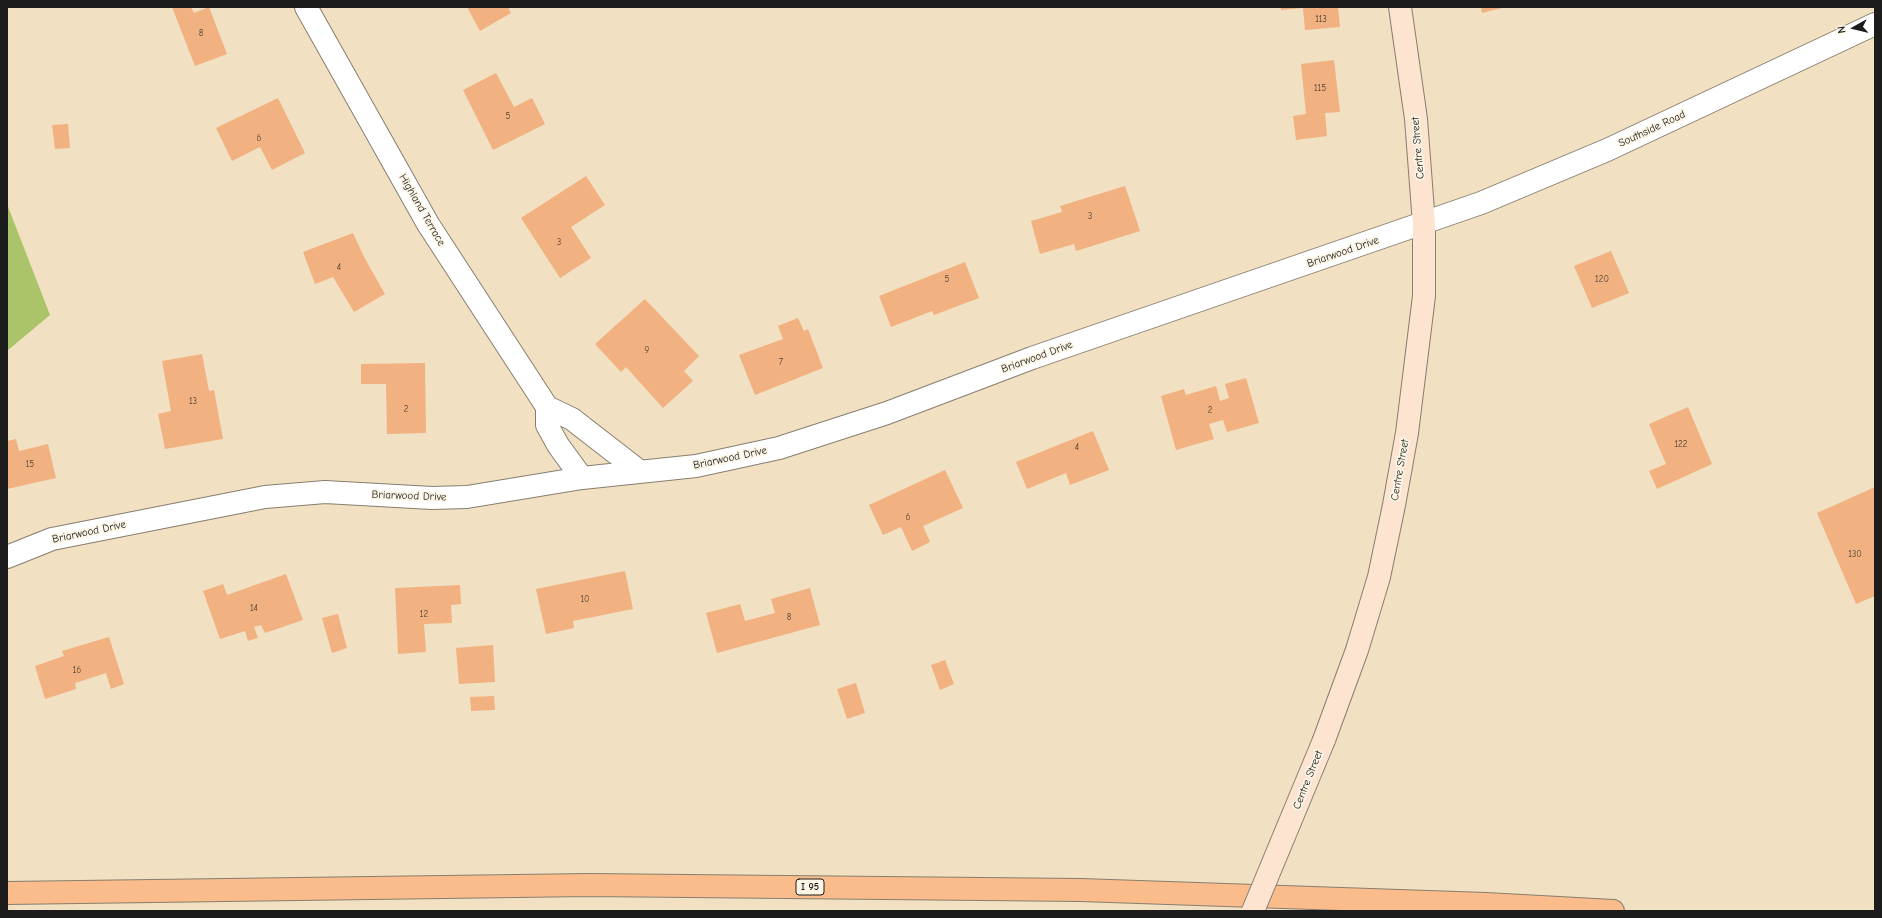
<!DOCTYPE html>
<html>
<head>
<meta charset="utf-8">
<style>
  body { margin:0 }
  #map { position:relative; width:1882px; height:918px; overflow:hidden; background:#f2e0c2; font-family:"Comic Neue",sans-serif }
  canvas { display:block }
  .frame { position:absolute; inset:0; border:8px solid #1c1c1c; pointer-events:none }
  .north { position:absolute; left:1834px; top:8px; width:40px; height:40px; -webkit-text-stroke:3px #fcf5e5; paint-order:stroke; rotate:262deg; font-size:11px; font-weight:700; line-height:16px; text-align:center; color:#1c1c1c }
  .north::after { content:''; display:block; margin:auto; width:14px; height:18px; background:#1c1c1c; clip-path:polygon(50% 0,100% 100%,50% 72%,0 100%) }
</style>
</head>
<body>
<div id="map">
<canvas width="1882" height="918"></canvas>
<div class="frame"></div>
<div class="north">N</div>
</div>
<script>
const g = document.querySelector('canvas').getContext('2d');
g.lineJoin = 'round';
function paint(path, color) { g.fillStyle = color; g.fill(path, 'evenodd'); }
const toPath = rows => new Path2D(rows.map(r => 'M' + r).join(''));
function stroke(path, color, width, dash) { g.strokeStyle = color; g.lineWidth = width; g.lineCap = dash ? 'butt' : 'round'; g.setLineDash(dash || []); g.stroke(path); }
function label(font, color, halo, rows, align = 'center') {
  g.font = font + ' "Comic Neue",sans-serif'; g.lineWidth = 3.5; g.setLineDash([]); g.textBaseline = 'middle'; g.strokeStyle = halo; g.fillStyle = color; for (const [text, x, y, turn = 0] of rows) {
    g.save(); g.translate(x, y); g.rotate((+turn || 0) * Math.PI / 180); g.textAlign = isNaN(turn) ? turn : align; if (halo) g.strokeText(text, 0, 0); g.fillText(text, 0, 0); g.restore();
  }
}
paint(toPath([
  [7,204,50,315,7,351]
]), '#acc469');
paint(toPath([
  [172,7,191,7,194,13,209,7,227,54,195,66],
  [467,7,508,7,511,13,480,31],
  [1281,7,1338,7,1340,27,1305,30,1303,8,1281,10],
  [1481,7,1501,7,1502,8,1482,13],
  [1334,60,1340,112,1325,113,1327,136,1296,140,1293,116,1306,114,1301,64],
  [496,73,514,107,532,98,545,124,493,150,463,90],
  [278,98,305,153,272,170,260,147,232,161,216,128],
  [68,124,70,148,55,149,52,125],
  [586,176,605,205,571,227,591,258,560,278,521,218],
  [1125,186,1140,231,1076,251,1074,244,1040,254,1031,221,1062,212,1060,206],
  [353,233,364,257,385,294,354,312,333,277,315,284,303,252],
  [1611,251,1629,293,1592,308,1574,266],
  [965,262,979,298,934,315,932,311,891,327,879,296],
  [645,299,699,356,684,371,693,381,663,408,626,367,621,372,595,344],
  [798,318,804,331,808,329,823,368,755,395,739,355,783,339,778,326],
  [202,354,209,391,214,390,223,439,165,449,158,414,171,411,162,361],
  [425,363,426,433,387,434,386,384,361,384,361,364],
  [1246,378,1259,423,1227,432,1223,420,1209,424,1214,439,1176,450,1161,396,1184,389,1186,395,1216,386,1220,401,1229,398,1225,384],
  [1688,407,1712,464,1657,489,1649,471,1666,464,1649,424],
  [1093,431,1109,470,1070,485,1066,473,1027,489,1016,462],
  [16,439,19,451,48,444,56,478,7,489,7,441],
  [945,470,963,508,923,526,930,542,912,551,901,527,883,535,869,505],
  [1875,487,1875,596,1856,604,1817,513],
  [625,571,633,609,573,621,574,628,546,634,536,589],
  [286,574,303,620,265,633,261,625,254,627,258,638,248,641,245,631,220,639,203,591,223,584,227,595],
  [460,585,461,604,451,605,452,623,424,624,426,652,398,654,395,588],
  [810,588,820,625,717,653,706,613,740,604,745,621,775,613,771,599],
  [338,614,347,648,332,653,322,618],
  [109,637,124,684,111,689,106,673,75,683,76,689,45,699,35,666,64,656,62,651],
  [493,645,495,682,459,684,456,648],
  [945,660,954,684,940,690,931,665],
  [856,683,865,713,847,719,837,689],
  [494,696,495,710,471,711,470,697]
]), '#f1b180');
const minor = toPath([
  [306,7,428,224,547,407,572,419,639,471],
  [547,407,547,425,558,445,582,478],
  [7,557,52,539,265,497,325,492,432,498,467,497,582,478,696,466,779,448,887,413,1032,358,1481,203,1607,150,1875,24]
]);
const secondary = toPath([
  [1324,740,1357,650,1379,577,1394,505,1407,433,1424,296,1424,224,1416,119,1400,7]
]);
const motorway = toPath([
  [7,893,589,885,1081,890,1486,904,1613,911]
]);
stroke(minor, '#877e6f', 24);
stroke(secondary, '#877e6f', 24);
stroke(motorway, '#877e6f', 24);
stroke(minor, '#fff', 22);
stroke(secondary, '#fde4d0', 22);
stroke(motorway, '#f9bc8a', 22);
const secondaryBridge = toPath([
  [1253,911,1324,740]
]);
stroke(secondaryBridge, '#877e6f', 24, []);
stroke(secondaryBridge, '#fde4d0', 22);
label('9px', '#514135', null, [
  ["113",1321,19],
  ["8",201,33],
  ["115",1320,88],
  ["5",508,116],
  ["6",259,138],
  ["3",1090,216],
  ["3",559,242],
  ["4",339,267],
  ["5",947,279],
  ["120",1602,279],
  ["9",647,350],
  ["7",781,362],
  ["13",193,401],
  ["2",406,409],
  ["2",1210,410],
  ["122",1681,444],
  ["4",1077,447],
  ["15",30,464],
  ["6",908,517],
  ["130",1855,554],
  ["10",585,599],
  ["14",254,608],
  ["12",424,614],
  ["8",789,617],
  ["16",77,670]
]);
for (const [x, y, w] of [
  [810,887,28]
]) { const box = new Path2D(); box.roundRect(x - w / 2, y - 8, w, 16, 3); g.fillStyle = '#fcf5e5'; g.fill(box); stroke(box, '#1c1c1c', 1); }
label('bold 10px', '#1c1c1c', null, [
  ["I 95",810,887]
]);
label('11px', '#1c1c1c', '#fcf5e5', [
  ["Southside Road",1652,129,-25],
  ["Centre Street",1418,148,-95],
  ["Highland Terrace",422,210,60],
  ["Briarwood Drive",1343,252,-19],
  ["Briarwood Drive",1037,357,-20],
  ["Briarwood Drive",730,458,-12],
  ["Centre Street",1400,470,-80],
  ["Briarwood Drive",409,496,2],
  ["Briarwood Drive",89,532,-12],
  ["Centre Street",1308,780,-68]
]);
</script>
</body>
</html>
